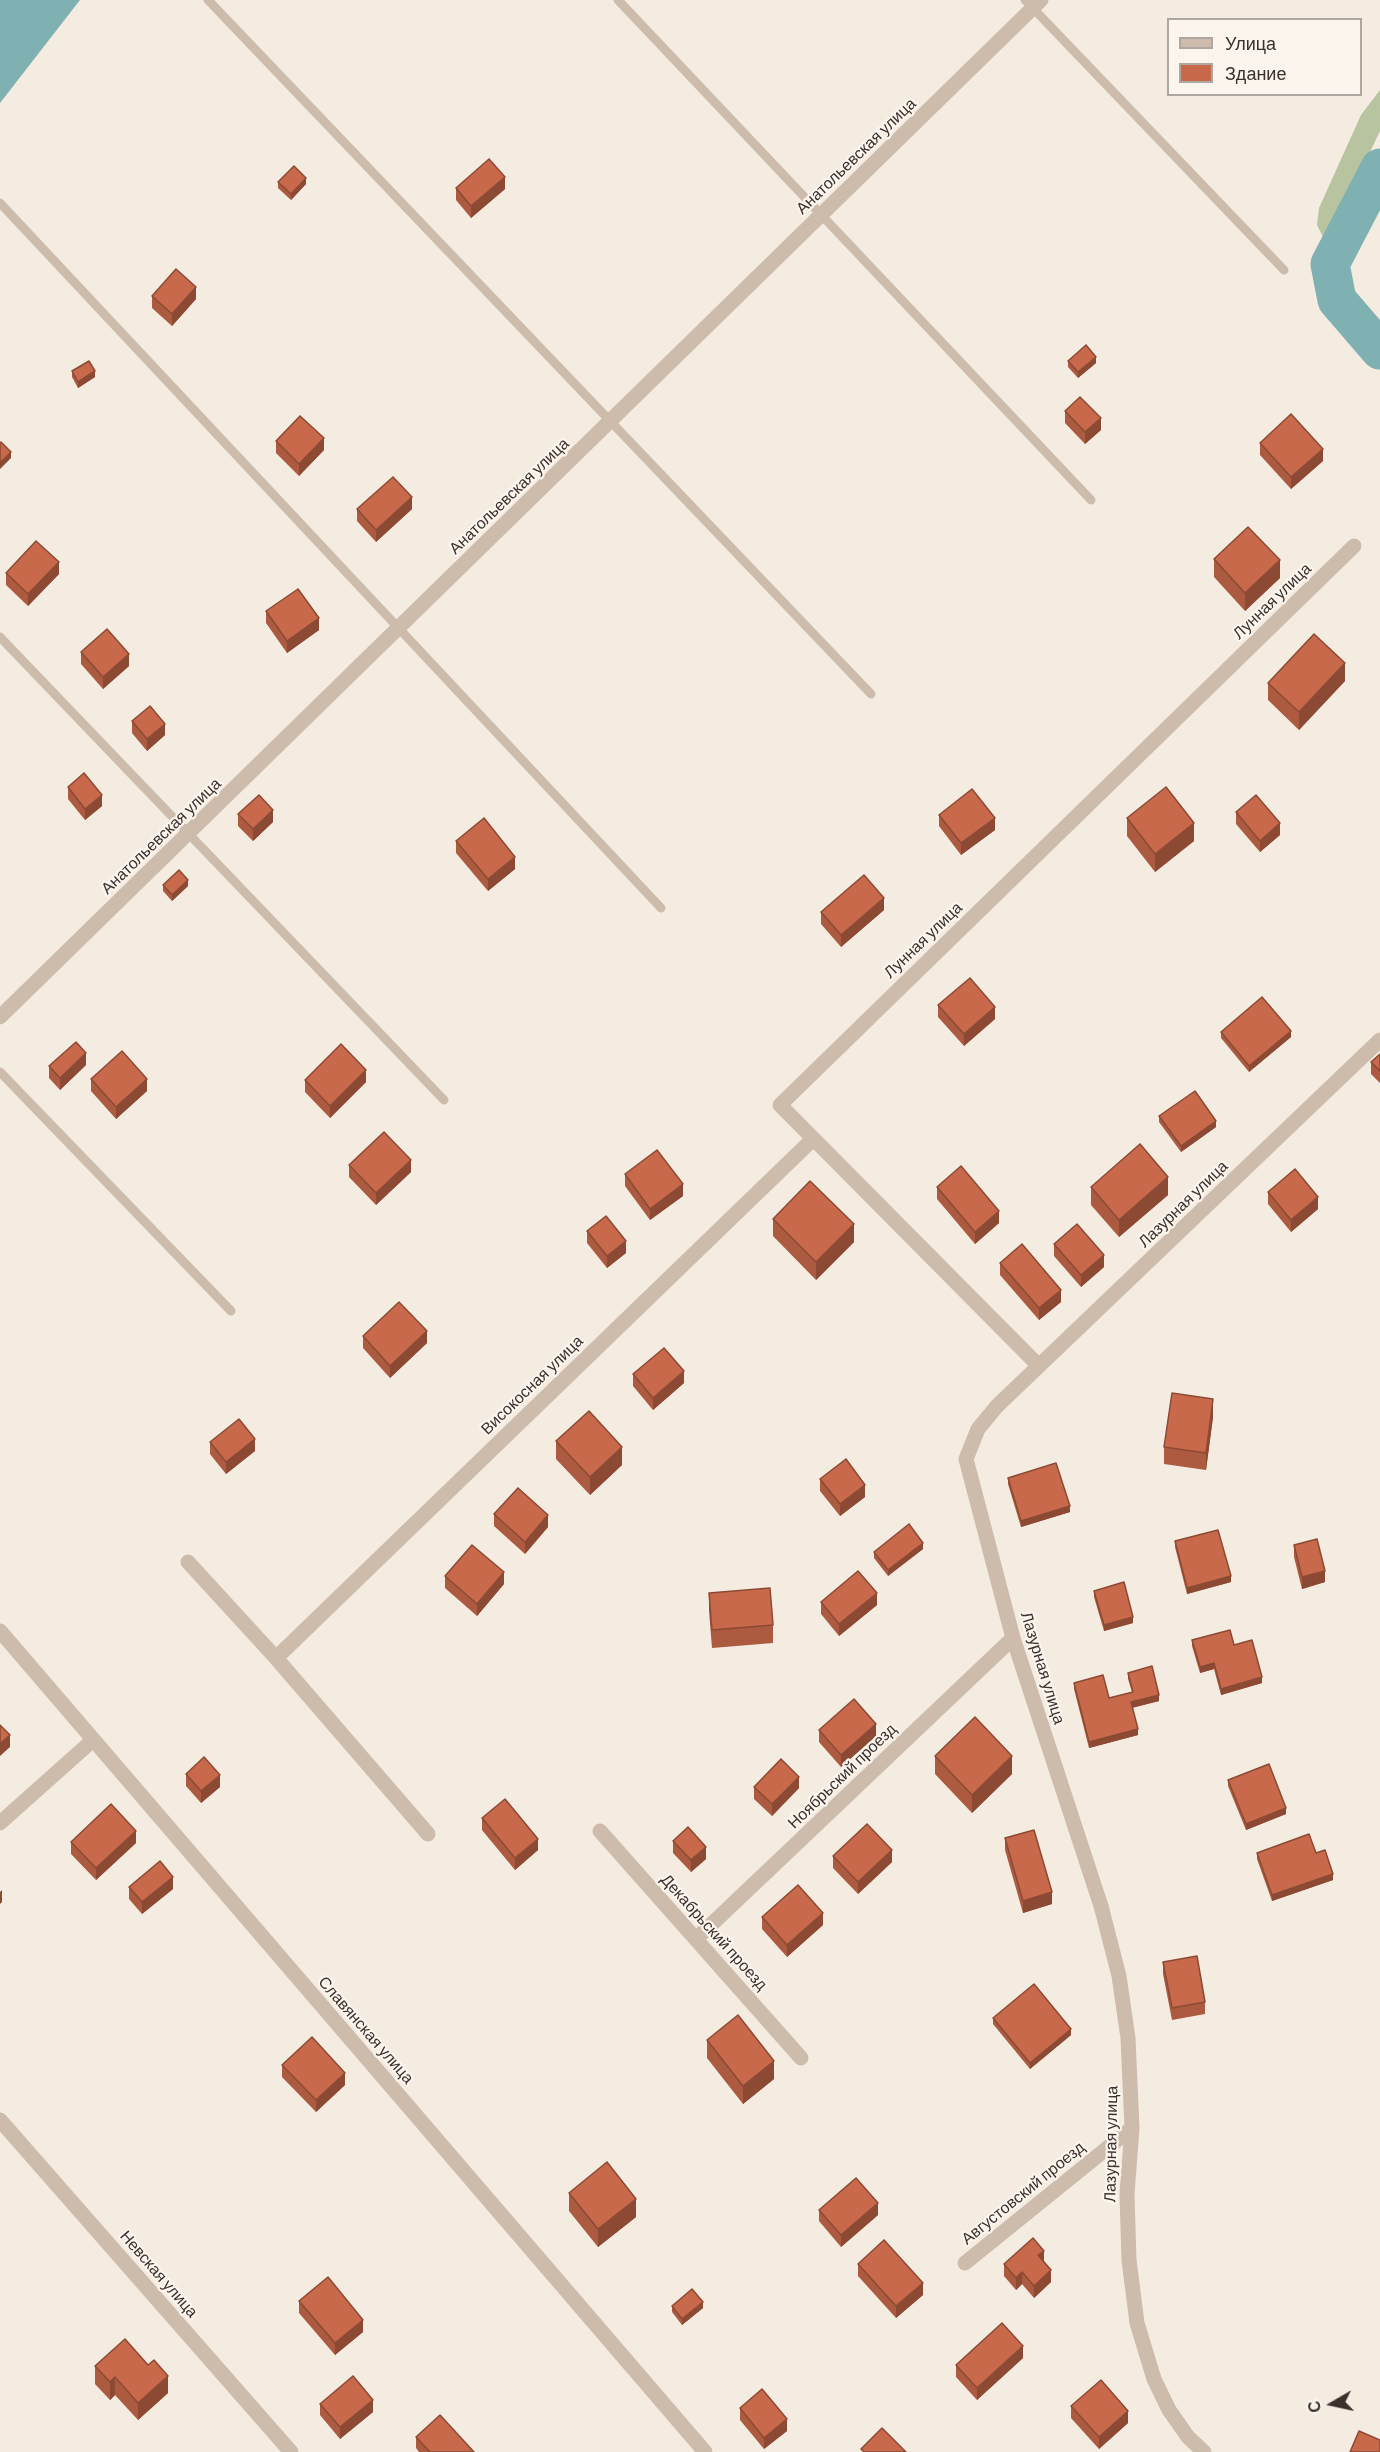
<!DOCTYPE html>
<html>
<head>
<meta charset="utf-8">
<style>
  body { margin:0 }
  #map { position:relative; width:1380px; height:2452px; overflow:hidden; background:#f4ebe1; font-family:Barlow,sans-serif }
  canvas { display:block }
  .legend { position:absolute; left:1167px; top:18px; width:195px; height:78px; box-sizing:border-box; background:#fbf5ee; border:2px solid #aea6a0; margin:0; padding:8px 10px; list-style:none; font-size:18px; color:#3b302b }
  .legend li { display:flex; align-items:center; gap:12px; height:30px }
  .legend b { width:30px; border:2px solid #aea6a0 }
  .north { position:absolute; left:1302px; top:2374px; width:60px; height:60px; -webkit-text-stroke:4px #fbf5ee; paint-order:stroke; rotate:261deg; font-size:16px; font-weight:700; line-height:24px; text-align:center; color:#3b302b }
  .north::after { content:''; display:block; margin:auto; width:21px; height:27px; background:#3b302b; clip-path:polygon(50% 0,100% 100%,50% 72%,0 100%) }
</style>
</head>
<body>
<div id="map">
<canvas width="1380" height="2452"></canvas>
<ul class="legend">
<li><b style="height:8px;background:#cdbbac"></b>Улица</li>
<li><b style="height:16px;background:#c8694b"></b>Здание</li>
</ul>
<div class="north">С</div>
</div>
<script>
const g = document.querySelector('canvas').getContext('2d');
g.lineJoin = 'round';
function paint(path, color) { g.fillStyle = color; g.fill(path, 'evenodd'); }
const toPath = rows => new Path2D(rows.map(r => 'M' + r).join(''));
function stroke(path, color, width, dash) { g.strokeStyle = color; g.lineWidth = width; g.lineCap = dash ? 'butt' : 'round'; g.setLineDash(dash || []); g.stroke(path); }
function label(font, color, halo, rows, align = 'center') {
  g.font = font + ' Barlow,sans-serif'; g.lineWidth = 4.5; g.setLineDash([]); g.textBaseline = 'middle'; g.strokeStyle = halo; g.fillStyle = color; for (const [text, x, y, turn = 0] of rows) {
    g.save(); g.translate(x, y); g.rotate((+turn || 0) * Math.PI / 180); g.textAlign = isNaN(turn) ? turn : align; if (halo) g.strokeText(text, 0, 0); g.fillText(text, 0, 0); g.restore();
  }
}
paint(toPath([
  [1380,90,1380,131,1335,225,1323,237,1317,225,1319,208,1361,115]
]), '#b8c4a0');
paint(toPath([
  [0,0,80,0,0,103]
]), '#7fb0b2');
stroke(toPath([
  [1380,168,1330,264,1337,300,1380,350]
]), '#7fb0b2', 39);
stroke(toPath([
  [208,0,871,694],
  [618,0,1091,500],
  [1025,0,1284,270],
  [0,203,661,908],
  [0,637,444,1100],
  [0,1072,231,1311]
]), '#cdbbac', 9);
stroke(toPath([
  [0,1017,1041,0],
  [1038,1365,780,1105,1354,546],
  [188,1562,276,1658,428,1834],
  [0,1631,705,2452],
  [276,1658,813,1139],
  [0,1823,93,1740],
  [600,1831,801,2058],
  [696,1939,1013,1638],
  [0,2120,291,2452],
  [965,2263,1132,2128],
  [1204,2452,1188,2437,1169,2410,1154,2379,1137,2323,1129,2260,1127,2194,1132,2128,1128,2038,1119,1976,1101,1906,1013,1638,966,1459,978,1429,997,1406,1380,1040]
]), '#cdbbac', 15);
paint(toPath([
  [278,182,306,184,291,200,278,188],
  [456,188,505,189,471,218,456,200],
  [152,296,196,299,172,326,152,308],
  [1068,361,1096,363,1078,378,1068,367],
  [72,371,95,377,78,388,72,377],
  [1065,411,1101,430,1085,444,1065,423],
  [276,441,324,450,299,476,276,453],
  [1260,443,1323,461,1291,489,1260,455],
  [357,509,412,509,376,542,357,521],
  [1214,559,1280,578,1245,611,1214,577],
  [6,573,59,574,28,606,6,585],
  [266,611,319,630,287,653,266,623],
  [81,652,129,666,103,689,81,664],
  [1345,681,1299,730,1268,700,1268,683],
  [132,721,165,735,147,751,132,733],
  [68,787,102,806,85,820,68,799],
  [1236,812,1280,835,1260,852,1236,824],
  [238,814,273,822,253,841,238,826],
  [939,815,995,830,961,855,939,826],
  [1127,818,1194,841,1155,872,1127,836],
  [456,841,515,869,488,891,456,853],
  [163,885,188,886,172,901,163,891],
  [884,910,841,947,821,924,821,912],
  [938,1005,995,1019,964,1046,938,1017],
  [1221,1032,1291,1037,1249,1072,1221,1038],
  [1380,1054,1380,1083,1371,1074,1371,1062],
  [86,1065,60,1090,49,1078,49,1066],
  [91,1079,147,1091,116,1119,91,1091],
  [305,1080,366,1082,330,1118,305,1092],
  [1159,1116,1216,1127,1181,1152,1159,1122],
  [349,1165,411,1172,376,1205,349,1177],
  [625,1174,683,1196,650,1220,625,1186],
  [937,1187,999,1223,975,1244,937,1199],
  [1091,1187,1168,1195,1119,1237,1091,1205],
  [1268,1192,1318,1209,1291,1232,1268,1204],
  [773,1219,854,1242,816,1280,773,1236],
  [587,1231,626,1253,607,1268,587,1243],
  [1054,1244,1104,1267,1081,1287,1054,1256],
  [1000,1263,1061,1302,1039,1320,1000,1275],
  [363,1336,427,1343,390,1378,363,1348],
  [633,1374,684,1383,653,1410,633,1386],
  [1213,1417,1206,1470,1164,1464,1164,1447],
  [556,1441,622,1465,590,1495,556,1459],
  [210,1442,255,1451,226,1474,210,1454],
  [1008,1478,1070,1512,1021,1527,1008,1484],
  [820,1479,865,1497,840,1516,820,1491],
  [494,1514,548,1527,525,1554,494,1526],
  [1175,1541,1231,1582,1187,1594,1175,1547],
  [1294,1545,1325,1582,1302,1589,1294,1557],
  [923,1549,888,1576,874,1558,874,1552],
  [445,1576,504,1584,477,1616,445,1588],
  [1094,1591,1133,1623,1104,1631,1094,1597],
  [709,1593,773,1625,773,1643,712,1648,709,1611],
  [821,1602,877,1605,839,1636,821,1614],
  [1192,1640,1262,1683,1221,1695,1214,1669,1200,1673,1192,1646],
  [1128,1673,1159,1701,1132,1708,1138,1735,1089,1748,1074,1689,1074,1683,1109,1698,1132,1692,1128,1679],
  [819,1730,876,1736,841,1767,819,1742],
  [935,1756,1012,1774,972,1813,935,1774],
  [186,1774,220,1787,201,1803,186,1786],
  [1228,1780,1286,1814,1246,1830,1228,1786],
  [754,1787,799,1788,772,1816,754,1799],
  [482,1818,538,1850,515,1870,482,1830],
  [1005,1838,1052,1904,1023,1913,1005,1850],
  [673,1841,706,1859,691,1872,673,1853],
  [71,1842,136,1843,96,1880,71,1854],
  [1257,1853,1316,1853,1333,1880,1272,1901,1257,1859],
  [833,1856,892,1862,858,1894,833,1868],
  [129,1887,173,1889,142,1914,129,1899],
  [762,1917,823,1925,787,1957,762,1929],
  [1163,1962,1205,2002,1205,2014,1172,2020,1163,1974],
  [993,2018,1071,2035,1030,2069,993,2024],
  [707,2040,774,2079,743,2104,707,2058],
  [282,2065,345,2085,316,2112,282,2077],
  [569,2193,636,2217,598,2247,569,2211],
  [819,2210,878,2215,841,2247,819,2221],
  [1044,2262,1051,2282,1034,2298,1022,2284,1016,2290,1004,2276,1004,2264],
  [858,2264,923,2295,896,2318,858,2276],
  [299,2301,363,2332,335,2355,299,2313],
  [672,2306,703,2308,682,2325,672,2312],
  [1023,2358,977,2400,956,2377,956,2365],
  [95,2366,168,2393,138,2420,115,2395,110,2400,95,2384],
  [320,2404,373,2412,340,2439,320,2415],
  [1071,2406,1128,2423,1099,2449,1071,2418],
  [740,2408,787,2431,764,2449,740,2420],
  [416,2437,474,2452,419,2452,416,2448]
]), '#ac5a40');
paint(toPath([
  [505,177,505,189,471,218,471,206],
  [306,178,306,184,291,200,291,194],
  [196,287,196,299,172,326,172,314],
  [1096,357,1096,363,1078,378,1078,372],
  [95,371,95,377,78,388,78,382],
  [1101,418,1101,430,1085,444,1085,432],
  [324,438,324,450,299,476,299,464],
  [1323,449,1323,461,1291,489,1291,477],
  [11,452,11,458,0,469,0,463],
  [412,497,412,509,376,542,376,530],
  [1280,560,1280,578,1245,611,1245,593],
  [59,562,59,574,28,606,28,594],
  [319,618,319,630,287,653,287,641],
  [129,654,129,666,103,689,103,677],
  [1345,663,1345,681,1299,730,1299,712],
  [165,724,165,735,147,751,147,739],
  [102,795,102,806,85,820,85,809],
  [273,810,273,822,253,841,253,829],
  [995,818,995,830,961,855,961,843],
  [1194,823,1194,841,1155,872,1155,854],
  [1280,823,1280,835,1260,852,1260,841],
  [515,857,515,869,488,891,488,879],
  [188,880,188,886,172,901,172,895],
  [884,898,884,910,841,947,841,935],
  [995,1007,995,1019,964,1046,964,1034],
  [1291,1031,1291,1037,1249,1072,1249,1066],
  [86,1053,86,1065,60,1090,60,1078],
  [366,1070,366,1082,330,1118,330,1106],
  [147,1079,147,1091,116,1119,116,1107],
  [1216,1121,1216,1127,1181,1152,1181,1146],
  [411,1160,411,1172,376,1205,376,1193],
  [1168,1177,1168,1195,1119,1237,1119,1220],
  [683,1184,683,1196,650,1220,650,1209],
  [1318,1197,1318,1209,1291,1232,1291,1220],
  [999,1211,999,1223,975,1244,975,1232],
  [854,1224,854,1242,816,1280,816,1262],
  [626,1241,626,1253,607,1268,607,1256],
  [1104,1255,1104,1267,1081,1287,1081,1275],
  [1061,1290,1061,1302,1039,1320,1039,1308],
  [427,1331,427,1343,390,1378,390,1366],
  [684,1371,684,1383,653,1410,653,1398],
  [1213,1399,1213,1417,1206,1470,1206,1453],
  [255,1439,255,1451,226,1474,226,1462],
  [622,1447,622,1465,590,1495,590,1477],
  [865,1485,865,1497,840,1516,840,1504],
  [1070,1506,1070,1512,1021,1527,1021,1521],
  [548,1515,548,1527,525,1554,525,1542],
  [923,1543,923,1549,888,1576,888,1570],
  [1325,1571,1325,1582,1302,1589,1302,1577],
  [504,1572,504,1584,477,1616,477,1604],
  [1231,1576,1231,1582,1187,1594,1187,1588],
  [877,1593,877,1605,839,1636,839,1624],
  [1133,1617,1133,1623,1104,1631,1104,1625],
  [1214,1663,1214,1669,1200,1673,1200,1667],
  [1262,1677,1262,1683,1221,1695,1221,1689],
  [1159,1695,1159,1701,1131,1708,1131,1702],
  [876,1724,876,1736,841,1767,841,1755],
  [1138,1729,1138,1735,1089,1748,1089,1742],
  [10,1735,10,1747,0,1756,0,1744],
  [1012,1756,1012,1774,972,1813,972,1795],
  [220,1775,220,1787,201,1803,201,1791],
  [799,1777,799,1788,772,1816,772,1804],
  [1286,1808,1286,1814,1246,1830,1246,1824],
  [136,1831,136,1843,96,1880,96,1868],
  [538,1839,538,1850,515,1870,515,1858],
  [706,1847,706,1859,691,1872,691,1860],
  [892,1850,892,1862,858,1894,858,1882],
  [1333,1874,1333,1880,1272,1901,1272,1895],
  [173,1877,173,1889,142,1914,142,1902],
  [2,1890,2,1902,0,1904,0,1892],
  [1052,1892,1052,1904,1023,1913,1023,1901],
  [823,1913,823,1925,787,1957,787,1945],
  [1071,2029,1071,2035,1030,2069,1030,2063],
  [774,2061,774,2079,743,2104,743,2086],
  [345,2073,345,2085,316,2112,316,2100],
  [636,2199,636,2217,598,2247,598,2229],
  [878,2203,878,2215,841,2247,841,2235],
  [1044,2251,1044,2262,1038,2255],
  [1051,2270,1051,2282,1034,2298,1034,2286],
  [1022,2272,1022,2284,1016,2290,1016,2278],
  [923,2283,923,2295,896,2318,896,2306],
  [703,2302,703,2308,682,2325,682,2319],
  [363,2320,363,2332,335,2355,335,2343],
  [1023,2346,1023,2358,977,2400,977,2388],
  [168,2376,168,2393,138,2420,138,2403],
  [115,2377,115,2395,110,2400,110,2382],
  [373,2400,373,2412,340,2439,340,2427],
  [1128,2411,1128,2423,1099,2449,1099,2437],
  [787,2419,787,2431,764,2449,764,2438]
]), '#8c4a34');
const building = toPath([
  [489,159,505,177,471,206,456,188,489,159],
  [294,166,306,178,291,194,278,182,294,166],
  [176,269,196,287,172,314,152,296,176,269],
  [1086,345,1096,357,1078,372,1068,361,1086,345],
  [89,361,95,371,78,382,72,371,89,361],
  [1080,397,1101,418,1085,432,1065,411,1080,397],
  [1291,414,1323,449,1291,477,1260,443,1291,414],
  [300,416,324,438,299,464,276,441,300,416],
  [1,442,11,452,0,463,0,443,1,442],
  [393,477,412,497,376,530,357,509,393,477],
  [1248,527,1280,560,1245,593,1214,559,1248,527],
  [36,541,59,562,28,594,6,573,36,541],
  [298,589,319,618,287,641,266,611,298,589],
  [107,629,129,654,103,677,81,652,107,629],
  [1314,634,1345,663,1299,712,1268,683,1314,634],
  [150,706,165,724,147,739,132,721,150,706],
  [84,773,102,795,85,809,68,787,84,773],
  [1166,787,1194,823,1155,854,1127,818,1166,787],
  [972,789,995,818,961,843,939,815,972,789],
  [259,795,273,810,253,829,238,814,259,795],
  [1256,795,1280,823,1260,841,1236,812,1256,795],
  [484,818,515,857,488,879,456,841,484,818],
  [179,870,188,880,172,895,163,885,179,870],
  [864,875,884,898,841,935,821,912,864,875],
  [970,978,995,1007,964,1034,938,1005,970,978],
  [1262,997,1291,1031,1249,1066,1221,1032,1262,997],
  [76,1042,86,1053,60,1078,49,1066,76,1042],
  [341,1044,366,1070,330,1106,305,1080,341,1044],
  [122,1051,147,1079,116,1107,91,1079,122,1051],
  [1380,1054,1380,1071,1371,1062,1380,1054],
  [1195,1091,1216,1121,1181,1146,1159,1116,1195,1091],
  [384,1132,411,1160,376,1193,349,1165,384,1132],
  [1140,1144,1168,1177,1119,1220,1091,1187,1140,1144],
  [657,1150,683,1184,650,1209,625,1174,657,1150],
  [961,1166,999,1211,975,1232,937,1187,961,1166],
  [1295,1169,1318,1197,1291,1220,1268,1192,1295,1169],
  [810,1181,854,1224,816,1262,773,1219,810,1181],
  [606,1216,626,1241,607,1256,587,1231,606,1216],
  [1077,1224,1104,1255,1081,1275,1054,1244,1077,1224],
  [1022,1244,1061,1290,1039,1308,1000,1263,1022,1244],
  [399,1302,427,1331,390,1366,363,1336,399,1302],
  [664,1348,684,1371,653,1398,633,1374,664,1348],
  [1172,1393,1213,1399,1206,1453,1164,1447,1172,1393],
  [589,1411,622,1447,590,1477,556,1441,589,1411],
  [239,1419,255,1439,226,1462,210,1442,239,1419],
  [846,1459,865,1485,840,1504,820,1479,846,1459],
  [1056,1463,1070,1506,1021,1521,1008,1478,1056,1463],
  [518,1488,548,1515,525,1542,494,1514,518,1488],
  [909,1524,923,1543,888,1570,874,1552,909,1524],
  [1218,1530,1231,1576,1187,1588,1175,1541,1218,1530],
  [1317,1539,1325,1571,1302,1577,1294,1545,1317,1539],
  [472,1545,504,1572,477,1604,445,1576,472,1545],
  [858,1571,877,1593,839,1624,821,1602,858,1571],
  [1124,1582,1133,1617,1104,1625,1094,1591,1124,1582],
  [770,1588,773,1625,712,1630,709,1593,770,1588],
  [1230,1630,1234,1645,1252,1640,1262,1677,1221,1689,1214,1663,1200,1667,1192,1640,1230,1630],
  [1152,1666,1159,1695,1131,1702,1138,1729,1089,1742,1074,1683,1103,1675,1109,1698,1133,1692,1128,1673,1152,1666],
  [854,1699,876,1724,841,1755,819,1730,854,1699],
  [975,1717,1012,1756,972,1795,935,1756,975,1717],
  [0,1725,10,1735,0,1744,0,1725],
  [204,1757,220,1775,201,1791,186,1774,204,1757],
  [781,1759,799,1777,772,1804,754,1787,781,1759],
  [1269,1764,1286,1808,1246,1824,1228,1780,1269,1764],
  [505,1799,538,1839,515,1858,482,1818,505,1799],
  [111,1804,136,1831,96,1868,71,1842,111,1804],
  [867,1824,892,1850,858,1882,833,1856,867,1824],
  [688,1827,706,1847,691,1860,673,1841,688,1827],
  [1034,1830,1052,1892,1023,1901,1005,1838,1034,1830],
  [1309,1834,1316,1853,1325,1850,1333,1874,1272,1895,1257,1853,1309,1834],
  [160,1861,173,1877,142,1902,129,1887,160,1861],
  [798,1885,823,1913,787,1945,762,1917,798,1885],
  [1197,1956,1205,2002,1172,2008,1163,1962,1197,1956],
  [1034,1984,1071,2029,1030,2063,993,2018,1034,1984],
  [738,2015,774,2061,743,2086,707,2040,738,2015],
  [312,2037,345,2073,316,2100,282,2065,312,2037],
  [607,2162,636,2199,598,2229,569,2193,607,2162],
  [856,2178,878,2203,841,2235,819,2210,856,2178],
  [1033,2238,1044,2251,1038,2255,1051,2270,1034,2286,1022,2272,1016,2278,1004,2264,1033,2238],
  [884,2240,923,2283,896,2306,858,2264,884,2240],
  [328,2277,363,2320,335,2343,299,2301,328,2277],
  [692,2289,703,2302,682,2319,672,2306,692,2289],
  [1002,2323,1023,2346,977,2388,956,2365,1002,2323],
  [125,2339,148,2365,154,2360,168,2376,138,2403,115,2377,110,2382,95,2366,125,2339],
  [353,2376,373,2400,340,2427,320,2404,353,2376],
  [1101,2380,1128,2411,1099,2437,1071,2406,1101,2380],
  [762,2389,787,2419,764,2438,740,2408,762,2389],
  [440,2415,474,2452,430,2452,416,2437,440,2415],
  [882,2428,906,2452,864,2452,861,2449,882,2428],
  [1359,2431,1380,2440,1380,2452,1350,2452,1359,2431]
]);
paint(building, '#c8694b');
stroke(building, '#8c4a34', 1.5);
label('16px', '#3b302b', '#fbf5ee', [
  ["Анатольевская улица",856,156,-44],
  ["Анатольевская улица",509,496,-44],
  ["Лунная улица",1272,601,-44],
  ["Анатольевская улица",161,836,-44],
  ["Лунная улица",923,940,-44],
  ["Лазурная улица",1183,1204,-44],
  ["Високосная улица",532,1385,-44],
  ["Лазурная улица",1043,1668,73],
  ["Ноябрьский проезд",842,1776,-44],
  ["Декабрьский проезд",714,1932,48],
  ["Славянская улица",366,2030,49],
  ["Лазурная улица",1111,2144,-89],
  ["Августовский проезд",1023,2193,-39],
  ["Невская улица",159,2274,49]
]);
</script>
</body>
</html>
